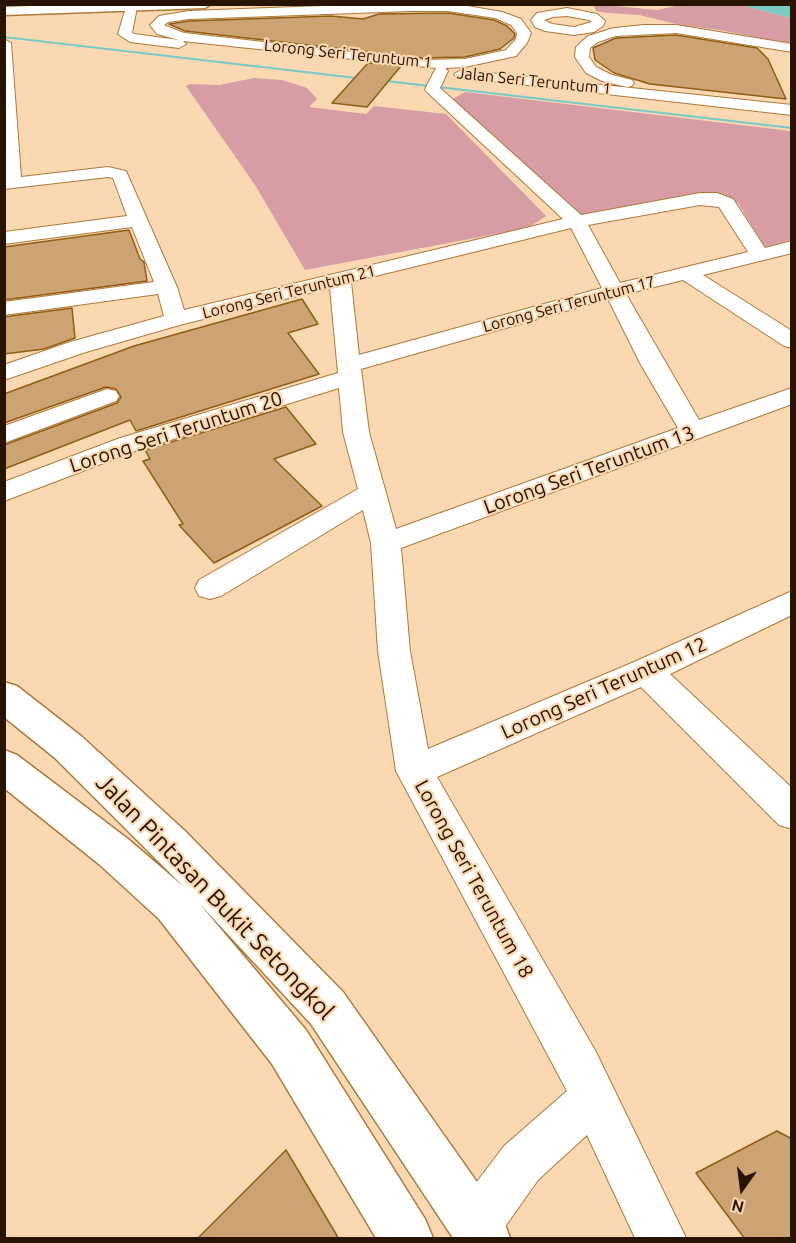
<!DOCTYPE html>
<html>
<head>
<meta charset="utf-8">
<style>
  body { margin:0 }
  #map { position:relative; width:796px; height:1243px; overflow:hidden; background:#fad8b2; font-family:Ubuntu,sans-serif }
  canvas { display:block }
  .frame { position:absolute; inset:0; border:6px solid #271300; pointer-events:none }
  .north { position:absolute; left:712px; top:1159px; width:60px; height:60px; -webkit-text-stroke:4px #fad8b2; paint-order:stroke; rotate:194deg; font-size:16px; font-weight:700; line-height:24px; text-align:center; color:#271300 }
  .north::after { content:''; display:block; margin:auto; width:21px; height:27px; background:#271300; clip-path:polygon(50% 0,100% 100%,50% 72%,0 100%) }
</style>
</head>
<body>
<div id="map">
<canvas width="796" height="1243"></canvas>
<div class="frame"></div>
<div class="north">N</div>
</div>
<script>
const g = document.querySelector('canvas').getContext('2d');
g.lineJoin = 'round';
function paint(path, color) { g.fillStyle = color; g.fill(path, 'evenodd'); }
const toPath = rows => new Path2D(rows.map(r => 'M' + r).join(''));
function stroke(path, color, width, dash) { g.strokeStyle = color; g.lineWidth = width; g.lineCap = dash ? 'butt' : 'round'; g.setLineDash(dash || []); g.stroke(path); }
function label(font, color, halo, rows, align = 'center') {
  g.font = font + ' Ubuntu,sans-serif'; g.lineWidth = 4.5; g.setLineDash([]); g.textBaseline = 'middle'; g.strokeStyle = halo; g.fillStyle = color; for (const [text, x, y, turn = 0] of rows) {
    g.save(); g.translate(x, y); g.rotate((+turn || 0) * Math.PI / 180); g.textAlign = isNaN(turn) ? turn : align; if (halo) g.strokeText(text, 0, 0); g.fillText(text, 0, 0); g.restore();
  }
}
paint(toPath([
  [605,5,657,10,680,5,741,5,791,18,791,44,719,30,680,25,639,15,609,13,596,11,594,6],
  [254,78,282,80,307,88,317,99,309,107,366,114,374,106,446,114,546,216,528,228,305,270,255,185,186,86,189,84,219,85],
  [465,92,791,131,791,240,765,247,738,203,726,197,589,218,577,214,453,99]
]), '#d69da4');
paint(toPath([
  [741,5,791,5,791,18,749,7]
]), '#77cac5');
paint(toPath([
  [4,36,365,78,367,79,365,80,4,38,4,36],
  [378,79,792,127,792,129,377,81,378,79]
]), '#77cac5');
const building = toPath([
  [448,13,494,20,507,26,515,34,514,38,500,49,465,57,423,58,185,31,169,24,189,21,331,16,363,19,379,14,448,13],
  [676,35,757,48,768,59,786,99,650,84,614,73,595,60,593,48,616,38,676,35],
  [368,63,401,66,367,107,332,103,368,63],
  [129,230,140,259,144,262,147,281,4,300,4,247,129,230],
  [302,299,318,324,288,333,319,374,136,431,130,420,4,469,4,445,117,403,121,397,116,389,106,387,4,423,4,394,134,346,302,299],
  [72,308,75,338,44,349,4,354,4,317,72,308],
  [286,407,316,444,274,459,322,506,214,563,179,525,183,524,143,461,150,459,145,450,286,407],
  [777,1131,792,1139,792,1239,745,1239,696,1173,777,1131],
  [286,1150,339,1239,197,1239,286,1150]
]);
paint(building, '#cca372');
stroke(building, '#8f5e16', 1.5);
const street = toPath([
  [127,4,135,4,137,7,132,33,134,34,179,40,157,34,150,25,159,16,189,11,376,4,456,4,502,12,521,19,531,33,527,43,516,56,465,67,445,68,448,71,440,88,581,215,700,193,717,193,733,199,765,248,792,241,792,253,703,275,792,331,792,348,784,346,683,280,626,294,699,420,792,388,792,404,401,548,410,651,428,749,634,662,792,591,792,615,670,674,792,788,792,829,779,825,641,687,437,777,596,1052,686,1238,635,1238,587,1135,538,1180,497,1238,455,1238,450,1226,457,1208,504,1146,567,1091,396,771,378,651,371,543,363,510,221,596,210,599,199,596,195,588,199,580,358,489,343,432,339,388,138,450,4,501,4,482,120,438,338,373,330,288,183,324,86,352,4,380,4,365,70,342,164,316,158,294,4,315,4,302,154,282,132,227,4,244,4,232,127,216,113,178,108,177,4,189,4,39,11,43,21,177,108,167,126,171,177,287,184,310,563,219,427,92,425,89,436,68,183,41,186,44,179,48,130,42,118,34,127,4],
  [410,11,448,11,495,18,511,25,517,33,516,39,506,50,465,59,423,60,184,33,164,25,168,22,189,19,410,11],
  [700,205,719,207,748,252,620,283,588,225,700,205],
  [571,228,602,288,359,355,351,282,571,228],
  [608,299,640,363,678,428,396,529,369,432,361,369,608,299],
  [567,8,597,14,605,21,603,26,594,32,574,35,545,31,535,27,531,20,537,13,567,8],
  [567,16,589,20,592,22,574,27,552,24,544,20,553,17,567,16],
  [644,25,676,25,792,44,792,52,676,33,616,36,598,42,590,48,589,57,596,67,612,75,632,80,634,83,632,86,627,87,602,81,586,73,575,57,576,47,588,36,614,28,644,25],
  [461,70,792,105,792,115,456,77,454,74,461,70],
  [107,389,116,391,119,396,116,401,4,443,4,426,107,389]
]);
const secondary = toPath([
  [4,682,17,686,81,736,185,831,343,992,503,1219,510,1238,453,1238,311,1024,198,902,306,1030,425,1219,433,1238,376,1238,272,1064,159,919,100,865,4,788,4,750,17,755,128,839,184,887,55,758,4,717,4,682]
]);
const highway = toPath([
  [79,4,211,4,205,8,4,15,4,7,79,4]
]);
stroke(street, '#ad7a38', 2);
stroke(secondary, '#ad7a38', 3);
stroke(highway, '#ad7a38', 3);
paint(street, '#fff');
paint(secondary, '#fff');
paint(highway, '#fff');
label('16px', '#271300', '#fad8b2', [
  ["Lorong Seri Teruntum 1",348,54,6],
  ["Jalan Seri Teruntum 1",534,81,6],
  ["Lorong Seri Teruntum 21",289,292,-14],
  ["Lorong Seri Teruntum 17",569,304,-15]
]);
label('20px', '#271300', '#fad8b2', [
  ["Lorong Seri Teruntum 20",176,432,-18],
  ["Lorong Seri Teruntum 13",589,470,-20],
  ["Lorong Seri Teruntum 12",604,688,-24],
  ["Lorong Seri Teruntum 18",474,879,61]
]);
label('24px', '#271300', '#fad8b2', [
  ["Jalan Pintasan Bukit Setongkol",215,897,46]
]);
</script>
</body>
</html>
